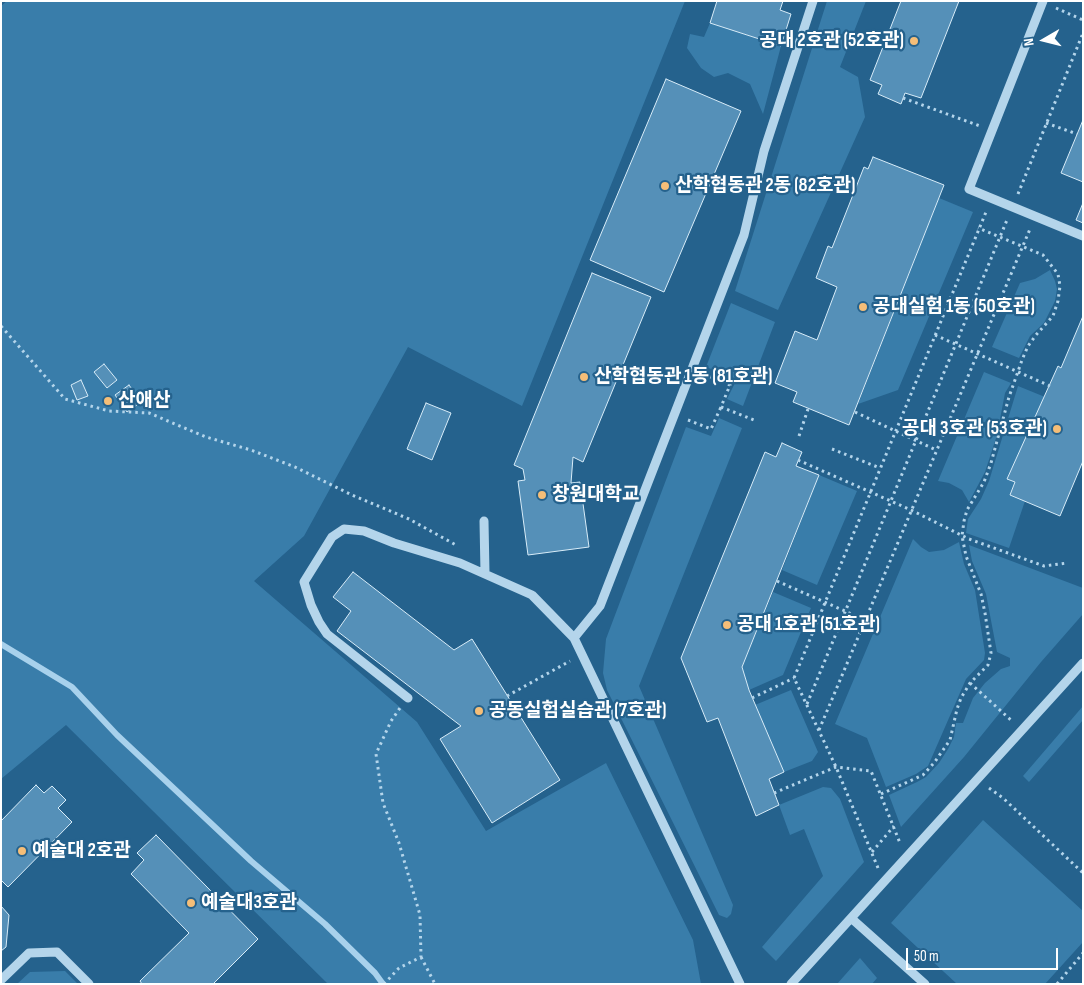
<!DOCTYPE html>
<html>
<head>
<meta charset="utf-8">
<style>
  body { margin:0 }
  #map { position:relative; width:1084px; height:985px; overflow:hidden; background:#25628d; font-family:"Sofia Sans Condensed",sans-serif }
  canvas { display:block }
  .frame { position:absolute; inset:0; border:2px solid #fff; pointer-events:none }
  .north { position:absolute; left:1019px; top:15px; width:50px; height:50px; -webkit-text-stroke:4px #25628d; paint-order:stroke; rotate:262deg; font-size:14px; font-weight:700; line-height:20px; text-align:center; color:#fff }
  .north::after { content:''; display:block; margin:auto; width:18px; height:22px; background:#fff; clip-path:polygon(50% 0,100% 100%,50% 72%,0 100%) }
  .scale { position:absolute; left:906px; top:948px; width:152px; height:22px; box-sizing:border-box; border:2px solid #fff; border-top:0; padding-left:6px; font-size:15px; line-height:18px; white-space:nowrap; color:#fff; -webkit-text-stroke:4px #25628d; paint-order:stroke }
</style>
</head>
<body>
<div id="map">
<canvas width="1084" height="985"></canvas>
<div class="frame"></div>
<div class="north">N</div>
<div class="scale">50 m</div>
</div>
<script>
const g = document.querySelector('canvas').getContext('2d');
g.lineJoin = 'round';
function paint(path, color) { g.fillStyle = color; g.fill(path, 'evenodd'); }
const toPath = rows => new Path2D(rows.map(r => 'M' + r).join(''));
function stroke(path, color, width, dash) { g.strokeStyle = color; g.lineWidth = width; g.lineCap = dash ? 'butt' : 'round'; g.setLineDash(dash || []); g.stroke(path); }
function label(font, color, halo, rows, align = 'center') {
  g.font = font + ' "Sofia Sans Condensed","Noto Sans KR",sans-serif'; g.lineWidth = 4.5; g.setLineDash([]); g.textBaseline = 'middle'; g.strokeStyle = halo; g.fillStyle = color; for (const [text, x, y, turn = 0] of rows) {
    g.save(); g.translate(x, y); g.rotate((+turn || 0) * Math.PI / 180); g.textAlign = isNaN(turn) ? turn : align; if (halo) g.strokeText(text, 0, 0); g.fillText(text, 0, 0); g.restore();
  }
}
paint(toPath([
  [7,1,685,1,522,406,408,347,304,536,254,581,417,722,486,831,606,763,693,940,701,984,328,984,66,725,1,779,1,6],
  [827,1,866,1,840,67,858,77,865,117,778,310,735,291],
  [710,23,781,46,763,114,750,84,728,73,714,77,701,68,687,48,690,34,704,37],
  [939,198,973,212,898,390,858,404],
  [1050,270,1055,281,1057,289,1055,301,1044,323,1030,336,1019,358,992,347,1020,283,1035,279],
  [731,303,775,322,743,406,727,399,737,379,706,367],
  [984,372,1011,383,1005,393,997,435,985,472,969,502,962,490,949,483,938,481],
  [1018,386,1045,397,1008,479,1015,482,1010,495,1025,501,1009,548,966,533,968,519,981,499,989,481],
  [719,418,742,428,639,686,733,905,731,914,727,918,719,915,607,690,603,673,606,639,686,427,711,436],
  [819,475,857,491,817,585,782,570],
  [913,539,921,547,929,552,944,550,959,542,964,564,975,590,985,653,984,660,966,679,928,766,916,774,886,787,867,738,835,724],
  [969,545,1083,588,1083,614,1041,662,964,757,901,827,889,795,917,782,926,777,939,763,948,749,954,737,956,723,963,723,973,698,985,683,1001,669,1010,666,1010,658,997,652,986,594,972,561],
  [773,592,811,608,783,675,749,690,742,667],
  [791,690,818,752,812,761,784,772,755,705],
  [1083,706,1083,720,1029,782,1023,776],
  [823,787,831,788,840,799,864,862,776,961,762,947,823,876,804,829,790,835,779,805],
  [983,820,1083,911,1083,942,1045,984,957,984,891,923],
  [860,958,877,978,872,984,837,984],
  [65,971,78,984,17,984,30,972]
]), '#397daa');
stroke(toPath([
  [1,644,72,687,117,735,251,861,325,924,375,973,383,984]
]), '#a8d1ec', 6);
const building = toPath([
  [717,1,783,1,780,10,791,14,781,46,710,23,717,1],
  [901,1,959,1,921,98,905,93,901,104,878,94,882,85,870,80,901,1],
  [666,79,741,111,664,292,590,260,666,79],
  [1083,120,1083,182,1061,173,1083,120],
  [873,157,944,185,849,425,793,402,797,392,775,383,795,331,817,340,837,287,816,278,828,246,832,248,864,167,868,169,873,157],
  [1083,203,1083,223,1076,220,1083,203],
  [592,273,651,297,583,462,573,457,571,483,580,482,589,547,528,555,518,481,525,480,523,469,514,465,592,273],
  [1083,316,1083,461,1060,516,1010,495,1015,482,1007,479,1058,366,1061,368,1083,316],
  [104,364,117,380,107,388,94,372,104,364],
  [81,380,88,396,77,400,71,385,81,380],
  [129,385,141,402,127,412,115,395,129,385],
  [426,403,451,413,432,460,407,449,426,403],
  [782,443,802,452,796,466,819,475,742,667,749,690,784,772,769,779,779,805,756,816,718,718,707,722,681,658,765,452,776,457,782,443],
  [353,572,454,650,472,639,560,780,492,823,440,739,461,726,337,631,351,611,333,597,353,572],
  [36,785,44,793,52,786,66,800,58,808,72,822,8,887,1,880,1,821,36,785],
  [156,835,258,939,213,984,142,984,140,981,189,933,131,874,144,860,137,853,156,835],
  [1,906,9,915,6,947,1,951,1,906]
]);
paint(building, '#5590b8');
stroke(building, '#d8ecf8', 1);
stroke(toPath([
  [1056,8,1083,20],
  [903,98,980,126],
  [1046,123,1077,134],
  [1018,194,1083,33],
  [1,326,65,399,109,411,149,413,206,437,251,450,295,467,352,495,409,519,456,545],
  [935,335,1050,386],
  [704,374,730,385,721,407,754,420],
  [855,412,936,450],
  [688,420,711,429,721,407],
  [799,436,808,409],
  [832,449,880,468],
  [798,460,911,510,969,539,1044,566,1067,563],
  [777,581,865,620],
  [970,683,1012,721],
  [507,696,570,661],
  [752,698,794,678],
  [807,704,1007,220],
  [819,730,1030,229],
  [989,788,1003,798,1083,873],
  [774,793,836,767,871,771,900,843],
  [881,794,923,775,934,763,950,740,957,709,961,698,970,683,988,665,991,653,985,613,981,594,966,556,962,536,964,521,967,510,984,482,991,463,1009,397,1022,360,1028,346,1036,335,1053,316,1058,301,1060,286,1058,274,1043,255,978,228],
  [872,852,894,826],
  [878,868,836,767,794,678,986,212],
  [421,957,435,984],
  [384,984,399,968,421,957,420,915,399,843,383,803,376,754,391,721,400,708],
  [1057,984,1083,953]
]), '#b4d5eb', 3, [2.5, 4]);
stroke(toPath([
  [1043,1,969,189,1083,236],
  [484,521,485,573],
  [574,638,600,606,744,235,764,151,813,1],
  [408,698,327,634,319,622,311,605,304,582,332,537,344,529,364,531,394,543,460,563,532,595,574,638,740,984],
  [851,918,925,984],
  [1,980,29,953,57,952,89,984],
  [791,984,1083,663]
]), '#b4d5eb', 9);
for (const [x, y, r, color] of [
  [914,41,5,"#f5be78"],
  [665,186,5,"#f5be78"],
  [863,307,5,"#f5be78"],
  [584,377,5,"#f5be78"],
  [108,401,5,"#f5be78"],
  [1057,429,5,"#f5be78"],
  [542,495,5,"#f5be78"],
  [727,625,5,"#f5be78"],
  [479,711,5,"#f5be78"],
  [22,851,5,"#f5be78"],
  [191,903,5,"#f5be78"]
]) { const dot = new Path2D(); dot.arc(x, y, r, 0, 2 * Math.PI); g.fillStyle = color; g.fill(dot); stroke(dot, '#25628d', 2); }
label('bold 19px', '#fff', '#25628d', [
  ["공대 2호관 (52호관)",904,41,"right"],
  ["산학협동관 2동 (82호관)",675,186],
  ["공대실험 1동 (50호관)",873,307],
  ["산학협동관 1동 (81호관)",594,377],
  ["산애산",118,401],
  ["공대 3호관 (53호관)",1047,429,"right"],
  ["창원대학교",552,495],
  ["공대 1호관 (51호관)",737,625],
  ["공동실험실습관 (7호관)",489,711],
  ["예술대 2호관",32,851],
  ["예술대3호관",201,903]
], 'left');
</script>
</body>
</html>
